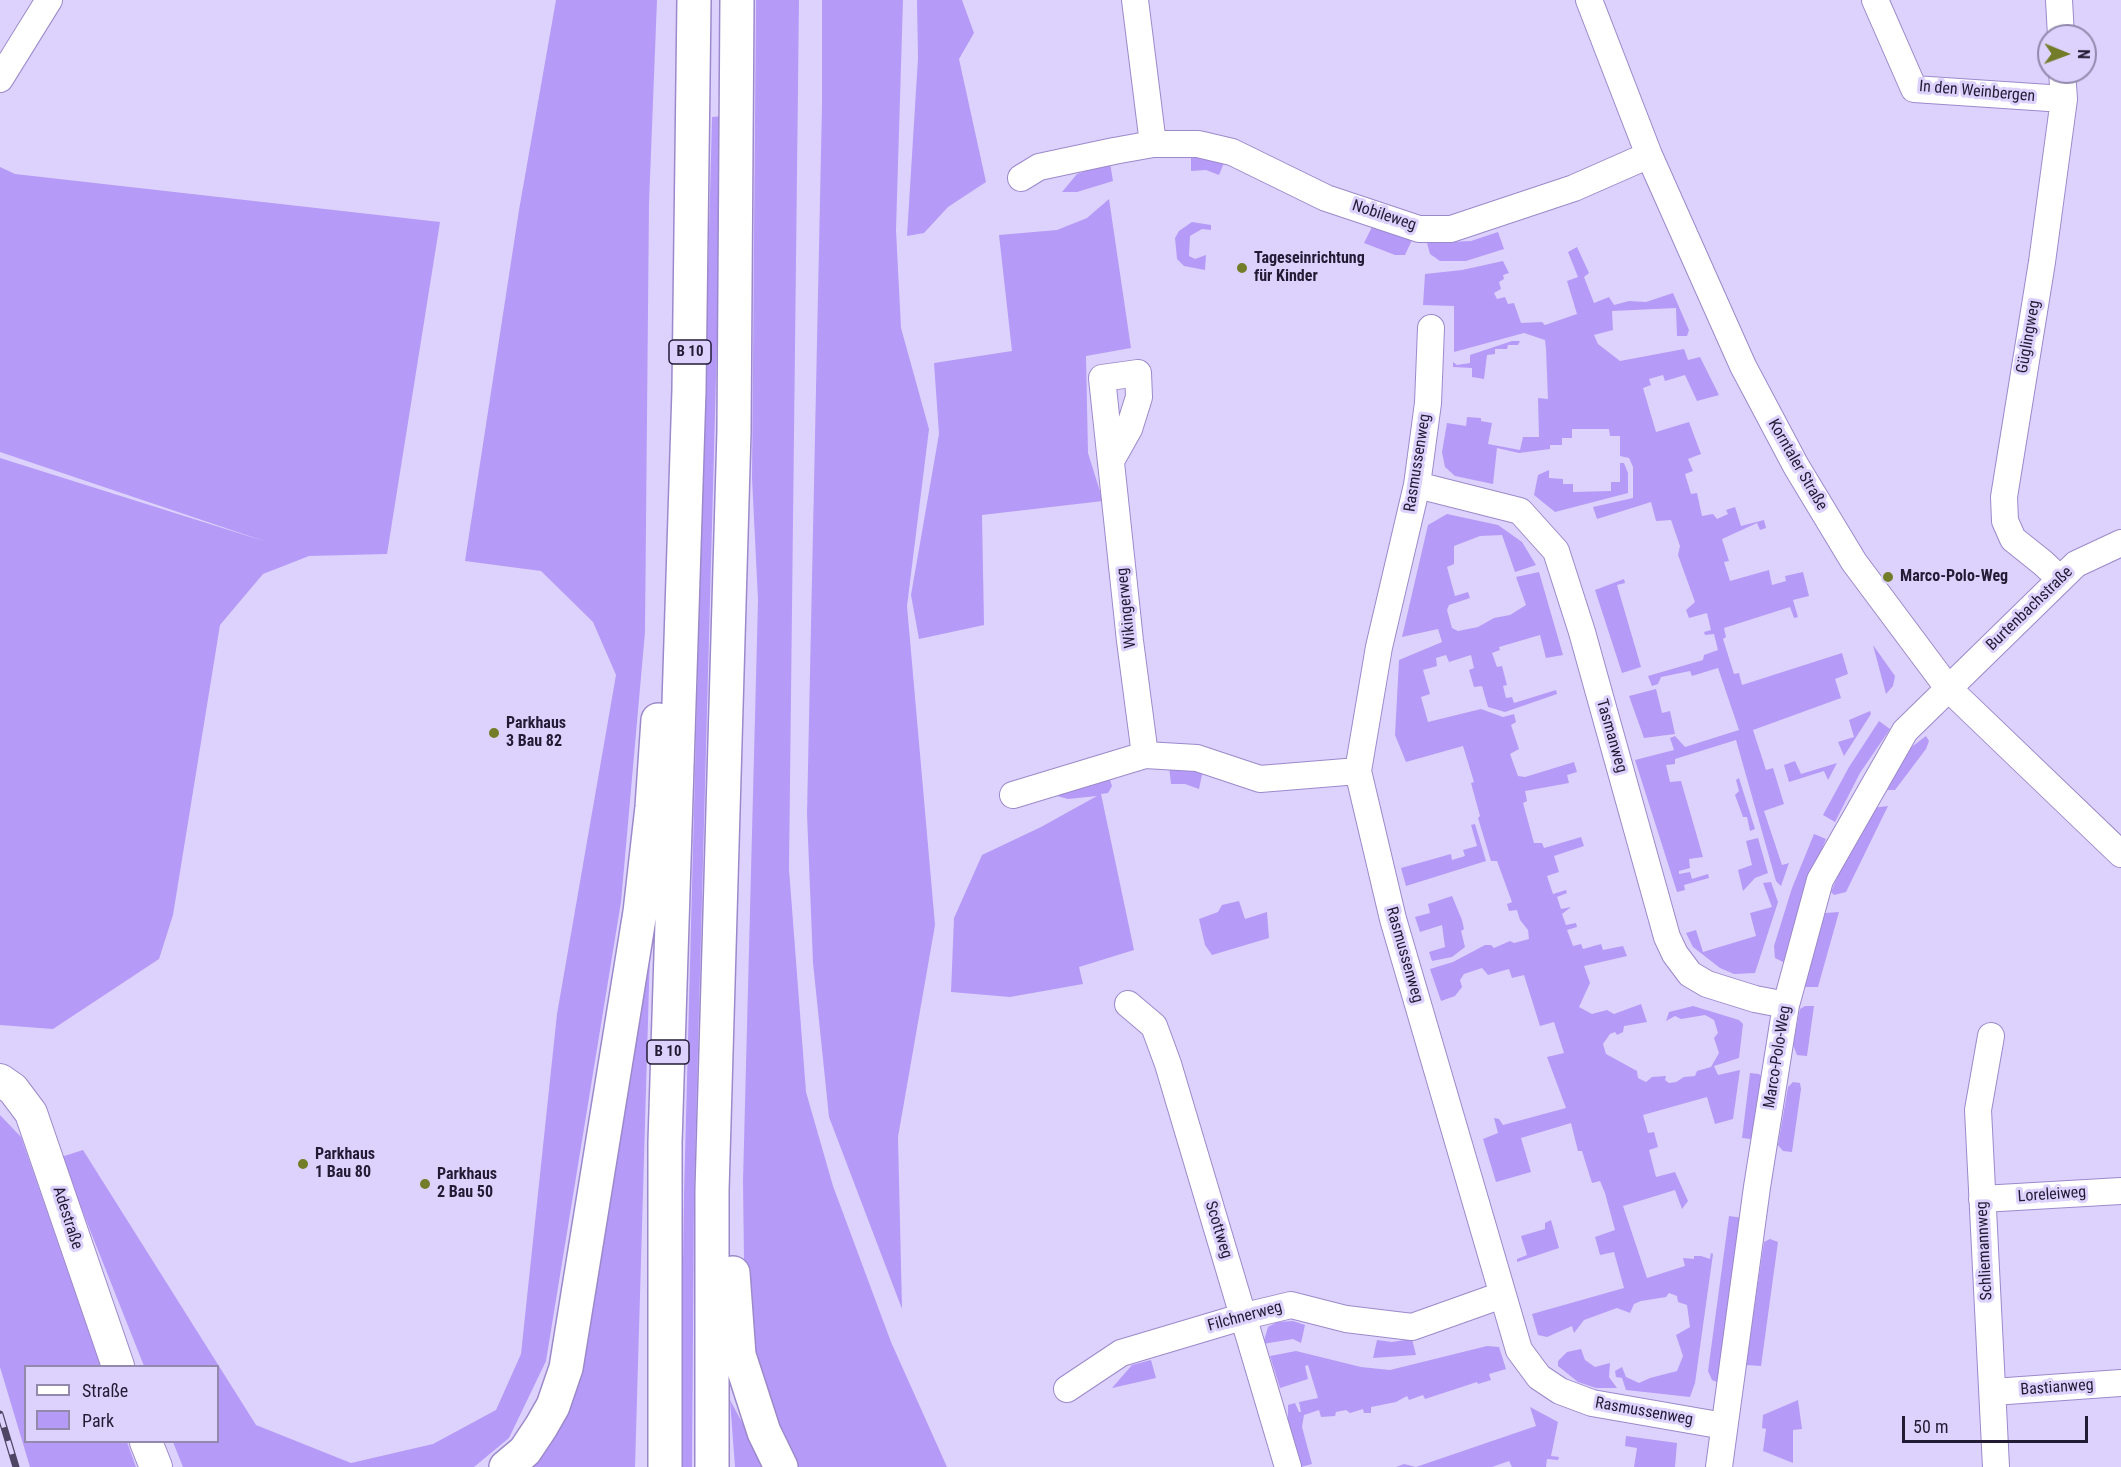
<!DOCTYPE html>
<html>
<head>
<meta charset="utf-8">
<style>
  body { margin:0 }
  #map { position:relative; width:2121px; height:1467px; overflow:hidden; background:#ddd2fd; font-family:"Roboto Condensed",sans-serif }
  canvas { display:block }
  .legend { position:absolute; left:24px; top:1365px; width:195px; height:78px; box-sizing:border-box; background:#ddd2fd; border:2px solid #9289ad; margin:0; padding:8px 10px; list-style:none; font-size:18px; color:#221b34 }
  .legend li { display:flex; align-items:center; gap:12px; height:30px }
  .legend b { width:30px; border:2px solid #9289ad }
  .north { position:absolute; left:2037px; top:24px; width:60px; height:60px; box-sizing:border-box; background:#ddd2fd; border:2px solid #9289ad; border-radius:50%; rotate:91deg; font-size:16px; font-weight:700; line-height:24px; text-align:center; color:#221b34 }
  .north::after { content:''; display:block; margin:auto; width:21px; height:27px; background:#717d29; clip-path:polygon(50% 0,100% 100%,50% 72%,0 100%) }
  .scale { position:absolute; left:1902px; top:1416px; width:186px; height:27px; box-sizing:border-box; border:3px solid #221b34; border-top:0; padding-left:8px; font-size:18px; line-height:21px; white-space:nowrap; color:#221b34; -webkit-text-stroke:4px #ddd2fd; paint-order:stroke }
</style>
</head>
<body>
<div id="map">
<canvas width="2121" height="1467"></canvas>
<ul class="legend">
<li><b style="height:8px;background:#fff"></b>Straße</li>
<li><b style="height:16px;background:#b69af8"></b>Park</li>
</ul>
<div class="north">N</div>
<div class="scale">50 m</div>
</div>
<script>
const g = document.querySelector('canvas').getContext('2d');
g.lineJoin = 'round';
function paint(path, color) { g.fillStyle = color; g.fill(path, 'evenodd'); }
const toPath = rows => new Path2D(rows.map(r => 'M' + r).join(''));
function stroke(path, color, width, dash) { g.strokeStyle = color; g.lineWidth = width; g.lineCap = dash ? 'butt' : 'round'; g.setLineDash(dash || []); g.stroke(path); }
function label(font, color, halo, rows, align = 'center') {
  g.font = font + ' "Roboto Condensed",sans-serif'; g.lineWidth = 6; g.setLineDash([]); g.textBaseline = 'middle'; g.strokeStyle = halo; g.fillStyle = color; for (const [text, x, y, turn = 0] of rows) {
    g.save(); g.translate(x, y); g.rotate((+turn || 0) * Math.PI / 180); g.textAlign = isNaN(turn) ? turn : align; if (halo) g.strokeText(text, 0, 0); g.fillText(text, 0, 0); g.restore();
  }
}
paint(toPath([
  [556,0,657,0,649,203,645,632,621,902,546,1361,509,1438,474,1467,183,1467,173,1442,218,1442,218,1366,144,1366,61,1157,83,1150,256,1425,351,1463,433,1444,496,1410,521,1354,557,1014,616,675,593,622,541,571,465,561,519,210],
  [756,0,799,0,789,869,806,1092,833,1186,891,1342,947,1467,794,1467,768,1412,750,1342,744,1262,743,1181,758,600,752,478],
  [822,0,903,0,896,230,901,328,929,429,907,606,935,925,898,1137,902,1309,829,1117,813,963,807,814,822,105],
  [917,0,962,0,974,33,959,59,986,182,948,207,924,233,907,236,918,58],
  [723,116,694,1195,692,1467,680,1467,684,1194,712,117],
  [1191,153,1226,158,1219,175,1206,170,1191,171],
  [1110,163,1113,181,1077,192,1062,192,1077,174],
  [0,167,15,174,440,222,387,554,309,556,263,574,220,625,173,915,159,959,53,1029,0,1025,0,458,267,542,0,452],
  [1109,199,1131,348,1086,356,1088,453,1103,501,982,515,984,625,919,639,911,595,939,434,934,363,1012,351,999,235,1057,230,1087,218],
  [1192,222,1211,225,1211,230,1202,229,1190,236,1189,256,1195,259,1206,255,1205,270,1184,266,1177,259,1175,238,1179,231],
  [1372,227,1412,240,1405,255,1395,255,1364,243],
  [1498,232,1504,249,1466,261,1440,261,1430,254,1427,243,1471,241],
  [1577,247,1589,273,1584,277,1594,303,1609,297,1614,305,1629,301,1646,302,1673,293,1689,330,1687,336,1677,336,1676,308,1612,311,1613,330,1594,335,1598,344,1620,361,1684,349,1688,360,1700,357,1719,395,1697,401,1685,375,1665,381,1663,375,1649,379,1651,385,1643,388,1656,432,1689,422,1701,454,1688,459,1693,471,1685,474,1691,494,1697,493,1702,516,1713,514,1717,519,1728,514,1726,510,1735,507,1741,526,1764,520,1766,528,1760,530,1757,523,1722,539,1729,561,1724,562,1730,581,1769,570,1772,585,1786,581,1785,576,1803,572,1809,596,1793,600,1798,617,1794,618,1790,607,1724,628,1726,637,1723,639,1734,674,1739,673,1742,685,1842,653,1848,674,1835,679,1841,698,1753,730,1766,770,1773,768,1784,804,1764,811,1782,865,1789,863,1781,886,1776,881,1736,740,1675,759,1675,764,1666,765,1670,782,1681,781,1703,857,1689,859,1690,868,1679,871,1679,874,1690,872,1692,879,1708,874,1709,878,1684,885,1685,890,1677,892,1635,760,1674,750,1670,738,1675,736,1685,747,1739,730,1718,668,1692,676,1690,671,1661,677,1658,684,1652,686,1648,676,1703,660,1704,655,1718,650,1714,634,1705,635,1704,632,1711,630,1707,613,1689,618,1686,610,1695,602,1678,555,1680,546,1671,520,1656,521,1651,502,1597,519,1593,507,1633,498,1633,467,1629,458,1620,456,1620,436,1610,436,1609,429,1572,429,1572,438,1562,438,1562,445,1550,445,1550,449,1519,453,1497,448,1493,484,1455,476,1445,467,1442,452,1447,423,1466,426,1467,417,1481,418,1481,421,1492,423,1488,444,1520,450,1523,437,1539,437,1538,398,1548,399,1546,349,1545,340,1524,333,1454,352,1454,306,1423,305,1425,274,1462,270,1503,261,1509,273,1503,275,1504,279,1499,282,1501,289,1494,293,1497,299,1505,297,1508,304,1514,303,1521,323,1542,322,1545,325,1577,314,1567,281,1578,277,1568,252],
  [1512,341,1520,341,1518,345,1508,345,1507,349,1495,349,1495,354,1487,355,1484,379,1472,377,1472,368,1453,367,1453,362,1457,365,1470,363,1470,355],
  [1620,463,1624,463,1628,473,1628,493,1555,512,1534,495,1538,475,1549,470,1549,478,1563,479,1563,484,1573,484,1573,492,1611,491,1611,482,1620,482],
  [1447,514,1498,525,1522,542,1536,565,1515,572,1502,535,1480,536,1454,546,1454,564,1447,567,1455,596,1468,592,1470,598,1449,605,1447,610,1452,628,1458,631,1478,627,1494,618,1510,615,1526,605,1516,577,1539,572,1563,655,1546,658,1540,635,1499,647,1500,650,1492,653,1497,667,1502,666,1507,685,1503,686,1506,698,1512,697,1514,703,1556,690,1557,694,1505,712,1488,707,1482,686,1474,687,1469,670,1474,668,1471,655,1449,662,1446,655,1436,658,1437,666,1423,670,1430,694,1421,697,1428,722,1481,709,1503,717,1514,714,1516,722,1511,725,1519,749,1510,754,1518,776,1525,777,1574,762,1577,772,1567,775,1569,783,1525,791,1527,801,1523,803,1534,843,1542,843,1544,848,1581,837,1584,846,1554,856,1559,872,1547,876,1553,894,1566,890,1567,893,1557,897,1561,909,1571,907,1562,914,1566,925,1576,923,1577,927,1567,930,1573,946,1581,944,1583,949,1601,944,1603,950,1623,946,1627,956,1584,966,1590,983,1579,1007,1592,1014,1607,1010,1614,1014,1641,1004,1647,1022,1624,1026,1623,1032,1617,1035,1615,1032,1610,1034,1603,1044,1606,1054,1637,1071,1638,1078,1646,1082,1652,1077,1666,1076,1665,1080,1669,1083,1676,1082,1684,1077,1695,1076,1697,1071,1711,1067,1719,1053,1714,1038,1718,1033,1714,1020,1705,1015,1681,1019,1675,1016,1666,1021,1669,1012,1693,1006,1739,1020,1743,1024,1739,1058,1714,1066,1718,1075,1740,1070,1733,1119,1715,1124,1707,1097,1643,1115,1648,1133,1654,1132,1658,1147,1649,1150,1656,1177,1675,1172,1688,1201,1682,1209,1675,1190,1623,1206,1647,1278,1685,1266,1683,1258,1694,1259,1694,1256,1701,1256,1710,1259,1711,1253,1713,1254,1695,1383,1690,1397,1626,1390,1622,1378,1616,1377,1615,1371,1622,1367,1626,1377,1639,1383,1650,1378,1677,1371,1683,1356,1676,1335,1690,1327,1687,1305,1678,1302,1677,1296,1669,1293,1666,1297,1641,1301,1634,1304,1630,1313,1617,1308,1584,1320,1574,1333,1572,1326,1547,1337,1538,1335,1532,1314,1624,1288,1614,1252,1600,1255,1595,1237,1615,1230,1605,1193,1600,1181,1592,1183,1582,1151,1578,1151,1571,1123,1521,1138,1531,1172,1496,1182,1483,1139,1498,1133,1494,1118,1499,1119,1503,1125,1566,1108,1547,1057,1564,1053,1554,1022,1540,1026,1524,975,1512,978,1509,969,1488,975,1482,968,1464,974,1460,980,1462,987,1455,996,1441,1001,1430,969,1453,962,1485,945,1491,945,1494,948,1510,941,1514,943,1529,939,1528,930,1520,920,1517,910,1509,911,1507,904,1512,902,1497,861,1491,861,1478,818,1480,816,1471,783,1474,782,1463,746,1406,762,1395,735,1399,660,1442,642,1438,629,1402,637,1428,525],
  [1624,579,1625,583,1617,585,1641,667,1622,673,1595,590],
  [1873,645,1895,676,1893,686,1886,694],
  [1656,689,1662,713,1670,711,1675,734,1644,738,1629,696],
  [1870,711,1871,714,1844,756,1838,742,1854,737,1849,720],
  [1879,721,1890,729,1860,773,1835,822,1823,815,1849,767],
  [1926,736,1929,741,1926,749,1895,790,1881,790,1909,749],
  [1795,761,1801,774,1837,763,1828,780,1824,771,1789,782,1784,765],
  [1169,766,1203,770,1199,789,1185,784,1171,784],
  [1108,774,1112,786,1108,793,1101,794,1134,950,1079,967,1083,984,1010,997,951,992,954,918,982,855,1041,827,1097,796,1068,799,1057,796,1066,788],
  [1739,778,1755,829,1750,831,1747,817,1743,817,1735,795,1739,791,1736,780],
  [1888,806,1846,892,1834,895,1831,892,1861,822,1872,808],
  [1475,824,1486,861,1406,886,1401,868,1451,854,1452,860,1465,856,1463,850,1477,846,1471,825],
  [1814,834,1826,839,1802,899,1785,963,1775,958,1774,946,1792,888],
  [1758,838,1768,873,1755,878,1743,891,1738,870,1752,865,1746,841],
  [1771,882,1778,902,1755,973,1734,974,1720,968,1693,947,1686,933,1696,930,1703,952,1756,936,1750,913,1772,907,1763,883],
  [1452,896,1462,920,1464,929,1461,931,1465,947,1452,957,1432,961,1429,952,1445,947,1442,925,1420,932,1415,917,1430,913,1428,904],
  [1239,901,1245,919,1267,912,1269,938,1212,955,1205,945,1199,919,1218,912,1222,905],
  [1839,912,1818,987,1804,987,1825,913],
  [650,952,635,1467,520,1467,560,1423],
  [1805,1006,1814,1006,1807,1056,1797,1055,1793,1045,1800,1009],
  [1750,1073,1759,1074,1763,1078,1756,1137,1750,1139,1742,1138],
  [1793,1082,1800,1083,1801,1089,1792,1152,1783,1151,1778,1145,1788,1087],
  [0,1115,21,1137,101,1366,26,1366,26,1442,127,1442,136,1467,30,1467,0,1367],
  [1729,1216,1743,1218,1719,1383,1712,1380,1708,1371],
  [1551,1220,1559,1248,1517,1262,1517,1259,1527,1255,1521,1236,1545,1229,1545,1223],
  [1770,1239,1778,1242,1761,1366,1746,1365,1764,1242],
  [1293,1321,1305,1325,1301,1343,1293,1339,1263,1344,1268,1327,1277,1322],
  [1412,1339,1416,1355,1373,1358,1377,1340,1392,1342],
  [1487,1346,1499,1347,1506,1369,1489,1374,1491,1380,1478,1384,1477,1382,1425,1399,1423,1395,1409,1400,1407,1396,1396,1402,1371,1407,1371,1413,1364,1413,1363,1409,1350,1413,1346,1410,1336,1412,1335,1416,1321,1417,1319,1410,1304,1415,1302,1427,1312,1464,1301,1467,1288,1424,1288,1405,1295,1403,1299,1412,1301,1412,1299,1402,1318,1398,1308,1365,1305,1366,1308,1379,1280,1388,1270,1356,1296,1351,1361,1367,1390,1370],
  [1581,1349,1585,1360,1595,1367,1610,1363,1609,1377,1617,1388,1596,1388,1578,1382,1558,1366,1558,1361,1567,1352],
  [1151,1360,1156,1378,1112,1388,1132,1365],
  [730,1400,766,1467,735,1467],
  [1798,1400,1802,1429,1793,1430,1793,1463,1763,1451,1766,1429,1762,1428,1763,1415],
  [1530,1407,1558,1422,1551,1456,1559,1457,1558,1460,1547,1459,1546,1467,1512,1467,1509,1461,1492,1467,1396,1467,1404,1464,1416,1467,1536,1426],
  [1626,1436,1677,1443,1675,1467,1634,1467,1637,1448,1625,1446]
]), '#b69af8');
const minor = toPath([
  [1135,0,1153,144],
  [1589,0,1649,155,1743,366,1796,466,1854,562,1948,688,2121,854],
  [1875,0,1914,89,2064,99],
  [2059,0,2061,36],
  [0,79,49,0],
  [1021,178,1039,167,1114,151,1153,144,1198,144,1232,152,1326,198,1419,229,1451,229,1574,188,1649,155],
  [1431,328,1428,403,1417,485,1379,647,1358,771,1393,919,1519,1350,1539,1377,1560,1391,1592,1403,1724,1426],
  [1111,461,1129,429,1139,397,1138,373,1102,378,1130,641,1145,755],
  [1417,485,1520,511,1556,551,1582,632,1667,937,1675,954,1690,974,1707,984,1755,999,1786,1005],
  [2060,579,2043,563,2013,539,2005,521,2004,497,2042,262,2064,99,2062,72],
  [1013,795,1145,755,1197,758,1260,779,1358,771],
  [1128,1004,1154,1026,1168,1064,1288,1467],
  [1991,1036,1978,1110,1996,1467],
  [1982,1199,2121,1191],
  [1067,1389,1121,1353,1245,1316,1291,1305,1346,1319,1412,1327,1502,1295],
  [1993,1392,2121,1383],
  [1719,1467,1757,1187,1786,1005,1820,880,1905,731,2076,564,2121,543]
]);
const major = toPath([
  [0,1080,13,1089,31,1113,118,1366],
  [146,1442,156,1467]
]);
const highway = toPath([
  [733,1273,739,1355,764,1432,781,1467],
  [506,1467,525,1451,541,1427,553,1406,566,1368,640,912,652,807,658,720],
  [665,1467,665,1142,689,390,694,0],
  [712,1467,712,1190,734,431,737,0]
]);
stroke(minor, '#9c89cb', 28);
stroke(major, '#9c89cb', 34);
stroke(highway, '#9c89cb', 36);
stroke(minor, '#fff', 26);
stroke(major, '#fff', 32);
stroke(highway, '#fff', 33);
const rail = toPath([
  [0,1414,16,1467]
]);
stroke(rail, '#4e4664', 7);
stroke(rail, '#ddd2fd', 4.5, [14]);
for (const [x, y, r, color] of [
  [1242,268,6,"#717d29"],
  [1888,577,6,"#717d29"],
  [494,733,6,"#717d29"],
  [303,1164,6,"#717d29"],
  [425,1184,6,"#717d29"]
]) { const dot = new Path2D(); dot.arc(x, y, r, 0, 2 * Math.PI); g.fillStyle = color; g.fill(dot); stroke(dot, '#ddd2fd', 2); }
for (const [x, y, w] of [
  [690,352,42],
  [668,1052,42]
]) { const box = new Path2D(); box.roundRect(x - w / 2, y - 12, w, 24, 4.5); g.fillStyle = '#ddd2fd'; g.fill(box); stroke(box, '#221b34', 1.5); }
label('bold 15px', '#221b34', null, [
  ["B 10",690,352],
  ["B 10",668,1052]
]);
label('16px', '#221b34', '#ddd2fd', [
  ["In den Weinbergen",1977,92,5],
  ["Nobileweg",1384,216,18],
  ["Güglingweg",2029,337,-80],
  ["Rasmussenweg",1418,463,-81],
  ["Korntaler Straße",1797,465,60],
  ["Wikingerweg",1127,608,-96],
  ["Burtenbachstraße",2030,609,-44],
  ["Tasmanweg",1611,736,74],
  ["Rasmussenweg",1404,955,74],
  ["Marco-Polo-Weg",1778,1057,-81],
  ["Loreleiweg",2052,1195,-4],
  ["Adestraße",67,1218,72],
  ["Scottweg",1218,1230,73],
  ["Schliemannweg",1985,1251,-93],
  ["Filchnerweg",1245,1317,-15],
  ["Bastianweg",2057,1388,-4],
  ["Rasmussenweg",1644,1412,10]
]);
label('bold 16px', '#221b34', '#ddd2fd', [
  ["Tageseinrichtung",1254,259],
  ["für Kinder",1254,277],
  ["Marco-Polo-Weg",1900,577],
  ["Parkhaus",506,724],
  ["3 Bau 82",506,742],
  ["Parkhaus",315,1155],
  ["1 Bau 80",315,1173],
  ["Parkhaus",437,1175],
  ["2 Bau 50",437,1193]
], 'left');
</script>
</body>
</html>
